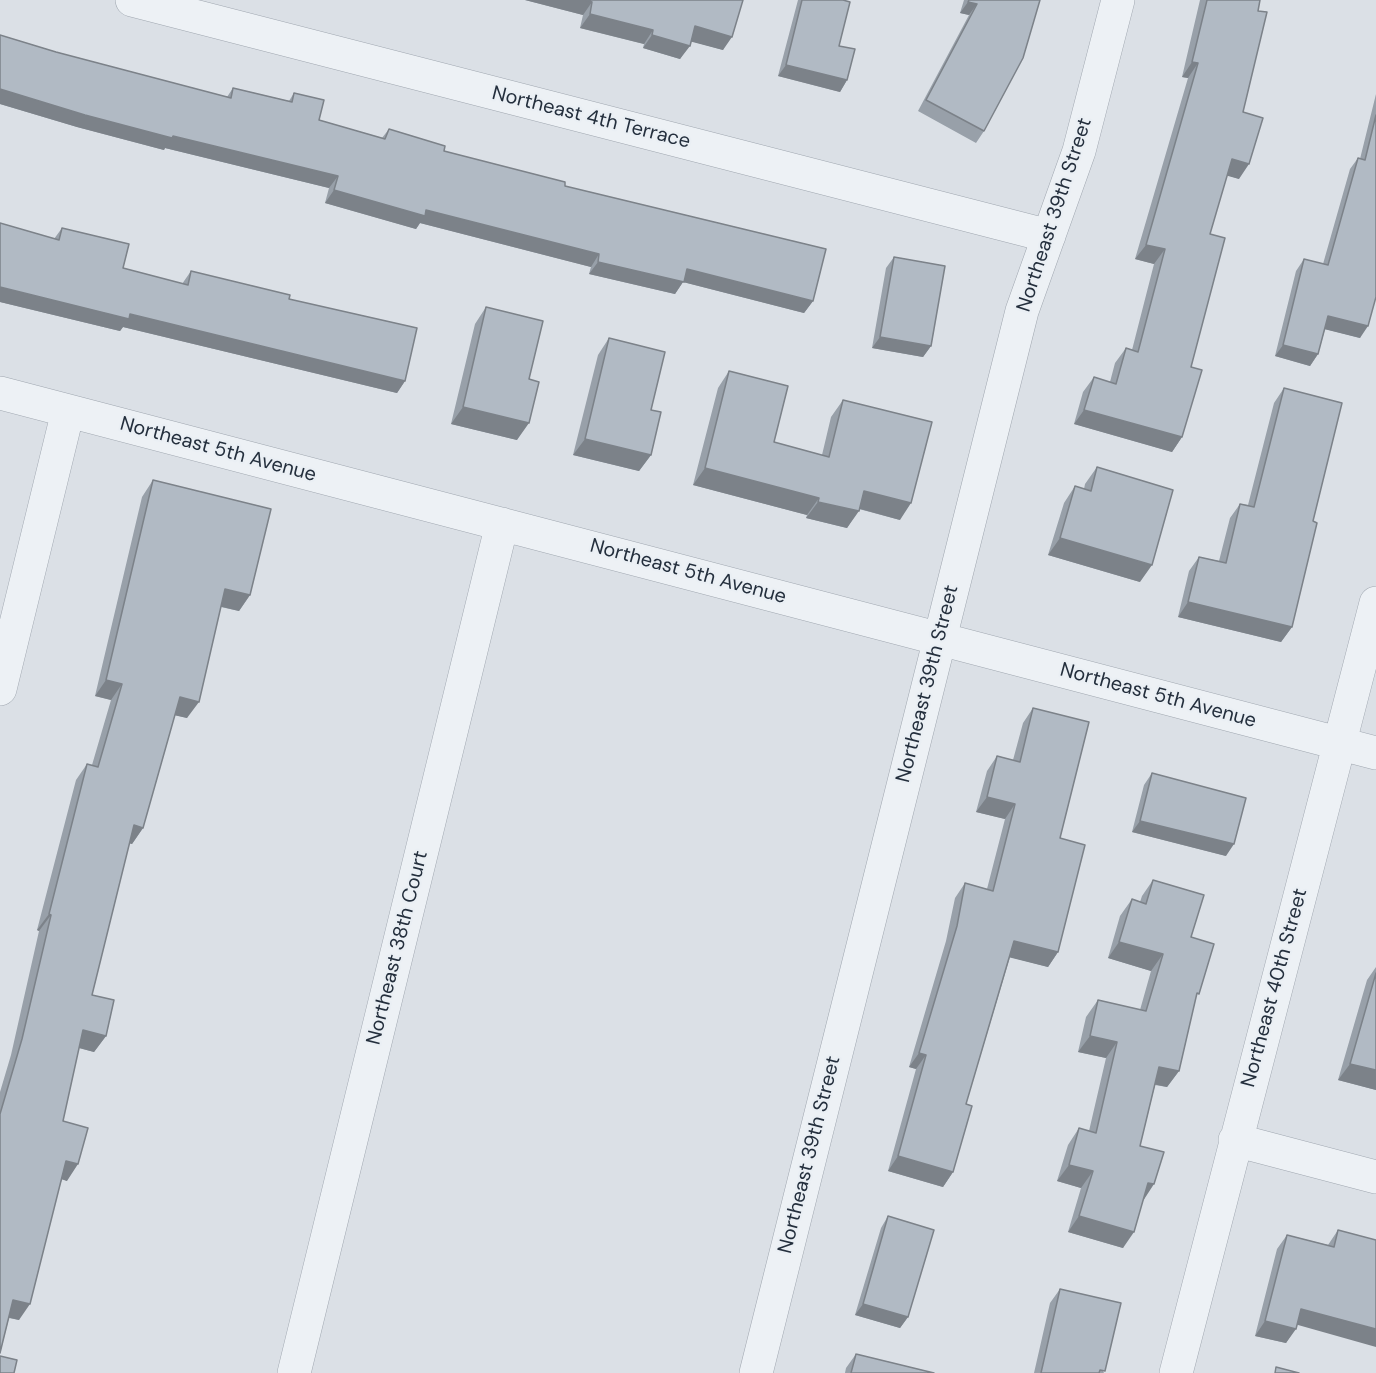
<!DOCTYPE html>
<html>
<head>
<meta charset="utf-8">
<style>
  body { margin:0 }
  canvas { display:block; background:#dbe0e6 }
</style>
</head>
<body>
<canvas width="1376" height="1373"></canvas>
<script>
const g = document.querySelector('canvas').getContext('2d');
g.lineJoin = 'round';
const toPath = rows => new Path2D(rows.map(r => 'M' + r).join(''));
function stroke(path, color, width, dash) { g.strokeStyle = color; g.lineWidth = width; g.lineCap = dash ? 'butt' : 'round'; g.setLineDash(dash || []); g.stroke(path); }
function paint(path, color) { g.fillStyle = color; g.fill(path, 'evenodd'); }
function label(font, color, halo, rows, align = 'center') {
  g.font = font + ' "DM Sans",sans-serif'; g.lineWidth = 4.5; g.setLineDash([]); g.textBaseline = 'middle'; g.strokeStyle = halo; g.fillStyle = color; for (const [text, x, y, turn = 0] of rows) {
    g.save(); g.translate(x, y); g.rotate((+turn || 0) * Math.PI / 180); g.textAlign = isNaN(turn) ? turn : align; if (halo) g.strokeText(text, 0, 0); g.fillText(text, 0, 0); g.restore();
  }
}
const street = toPath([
  [132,0,1049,236],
  [0,393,1376,753],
  [0,689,68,411],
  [1235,1140,1376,1177],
  [294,1373,502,524],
  [756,1373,1022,311,1079,151,1118,0],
  [1176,1373,1376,603]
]);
stroke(street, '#a0a7b0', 34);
stroke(street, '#edf1f5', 33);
paint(toPath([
  [525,0,743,0,723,50,691,41,680,59,643,48,644,44,580,28,583,15],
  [798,0,843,0,839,46,847,80,840,92,778,76],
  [964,0,1040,0,984,131,976,143,918,111,969,15,960,13],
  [1200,0,1260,0,1258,11,1243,112,1239,179,1227,175,1210,234,1182,437,1172,452,1074,424,1083,392,1094,377,1110,382,1115,363,1126,348,1132,350,1154,264,1135,259,1188,78,1182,77],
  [0,35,56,52,227,97,233,88,289,101,294,93,319,120,382,138,389,129,444,151,565,186,813,301,804,313,683,282,675,294,589,274,591,267,420,223,416,229,325,203,329,188,165,148,164,150,77,127,0,104],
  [1376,94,1376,297,1360,338,1325,329,1318,354,1310,366,1275,356,1296,271,1304,259,1323,264,1350,169,1358,158,1360,159],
  [0,223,54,239,62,228,123,268,182,284,191,271,289,299,405,381,397,393,123,327,120,331,0,302],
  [894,257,931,346,923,357,872,348,886,268],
  [486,307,529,379,517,440,451,424,475,324],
  [609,338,651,410,651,455,639,471,573,455,598,355],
  [729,371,774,442,822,455,831,417,843,400,900,520,859,509,847,528,806,518,807,515,693,485,718,388],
  [1284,388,1313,521,1292,627,1281,642,1178,617,1189,571,1199,557,1219,561,1230,518,1240,504,1248,505,1274,403],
  [1097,467,1140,582,1048,555,1064,503,1075,486,1084,489,1085,484],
  [153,480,250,595,239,611,221,607,187,718,175,715,143,828,132,844,129,843,92,995,106,1036,94,1052,79,1048,63,1121,67,1181,62,1179,19,1320,9,1318,0,1353,0,1092,11,1055,39,931,37,930,76,780,87,764,92,765,111,700,95,696,142,497],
  [1033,708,1060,838,1058,952,1048,967,1010,957,966,1104,953,1172,943,1187,888,1171,916,1069,909,1067,946,941,955,898,965,883,987,889,1005,819,976,812,987,771,997,756,1013,760,1023,723],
  [1152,773,1226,856,1132,832,1144,785],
  [1153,880,1191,937,1195,1000,1179,1071,1167,1087,1155,1085,1140,1146,1143,1201,1123,1248,1068,1232,1081,1188,1057,1181,1068,1145,1079,1128,1089,1131,1106,1058,1078,1052,1086,1017,1098,1000,1140,1010,1151,971,1108,958,1120,916,1132,899,1140,902,1142,896],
  [1376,967,1376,1090,1338,1080,1367,980],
  [888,1216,908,1317,900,1328,855,1315,881,1228],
  [1338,1230,1376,1240,1297,1325,1286,1343,1255,1336,1277,1249,1287,1235,1328,1245],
  [1060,1289,1104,1373,1034,1373,1050,1303],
  [856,1354,934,1373,845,1373,846,1368]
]), '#98a0a9');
paint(toPath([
  [525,0,586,0,592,2,583,15],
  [968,2,977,4,969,15,960,13],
  [590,14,653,30,644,44,580,28],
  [695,26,732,37,723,50,685,40],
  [652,35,690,46,680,59,643,48],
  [1192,62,1198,63,1188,78,1182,77],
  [786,65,847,80,840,92,778,76],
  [0,89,173,136,338,176,329,188,165,148,164,150,77,127,0,104],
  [1232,159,1249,164,1239,179,1221,174],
  [334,190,426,210,599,254,591,267,420,223,416,229,325,203],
  [1146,245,1165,249,1154,264,1135,259],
  [598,262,687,269,813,301,804,313,683,282,675,294,589,274],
  [0,287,130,314,405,381,397,393,123,327,120,331,0,302],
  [1328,316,1368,326,1360,338,1320,328],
  [880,337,931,346,923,357,872,348],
  [1283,345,1318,354,1310,366,1275,356],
  [463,407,529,423,517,440,451,424],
  [1084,410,1182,437,1172,452,1074,424],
  [585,439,651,455,639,471,573,455],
  [705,468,819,498,807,515,693,485],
  [864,491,911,503,900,520,853,507],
  [818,502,859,511,847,528,806,518],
  [1060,538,1152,565,1140,582,1048,555],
  [225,589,250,595,239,611,214,605],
  [1188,602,1292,627,1281,642,1178,617],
  [106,680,122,684,111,700,95,696],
  [180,697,199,702,187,718,169,714],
  [987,797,1015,804,1005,819,976,812],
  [1140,821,1234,844,1226,856,1132,832],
  [134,825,143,828,132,844,122,841],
  [49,914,51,915,39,931,37,930],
  [1014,941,1058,952,1048,967,1004,956],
  [1119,942,1163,954,1151,971,1108,958],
  [83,1030,106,1036,94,1052,72,1046],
  [1090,1036,1117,1042,1106,1058,1078,1052],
  [919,1053,926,1055,916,1069,909,1067],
  [1350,1064,1376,1070,1376,1090,1338,1080],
  [1159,1067,1179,1071,1167,1087,1148,1083],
  [898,1156,953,1172,943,1187,888,1171],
  [66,1161,78,1164,67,1181,55,1177],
  [1069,1165,1093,1171,1081,1188,1057,1181],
  [1148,1183,1154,1184,1143,1201],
  [1079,1216,1134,1232,1123,1248,1068,1232],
  [13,1300,30,1304,19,1320,2,1316],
  [863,1304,908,1317,900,1328,855,1315],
  [1301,1309,1376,1329,1376,1347,1291,1323],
  [1265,1321,1296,1329,1286,1343,1255,1336]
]), '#7c8289');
const building = toPath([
  [586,0,743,0,732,37,695,26,690,46,652,35,653,30,590,14,592,2,586,0],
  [802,0,843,0,850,2,839,46,855,49,847,80,786,65,802,0],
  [969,0,1040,0,1023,58,984,131,926,100,977,4,968,2,969,0],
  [1207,0,1260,0,1258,11,1267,12,1243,112,1263,118,1249,164,1232,159,1210,234,1225,238,1191,367,1202,370,1182,437,1084,410,1094,377,1116,384,1126,348,1138,352,1165,249,1146,245,1198,63,1192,62,1207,0],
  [0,35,56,52,231,98,233,88,292,102,294,93,324,100,319,120,385,139,389,129,445,146,444,151,565,182,565,186,826,249,813,301,687,269,684,282,598,262,599,254,426,210,425,216,334,190,338,176,173,136,172,138,85,115,0,89,0,35],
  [1376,115,1376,297,1368,326,1328,316,1318,354,1283,345,1304,259,1328,265,1358,158,1365,160,1376,115],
  [0,223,59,240,62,228,129,244,123,268,188,285,191,271,290,295,289,299,417,328,405,381,130,314,129,319,0,287,0,223],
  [894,257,945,266,931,346,880,337,894,257],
  [486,307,543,321,529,379,539,382,529,423,463,407,486,307],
  [609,338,665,352,651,410,661,412,651,455,585,439,609,338],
  [729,371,788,386,774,442,829,457,843,400,932,422,911,503,864,491,859,511,818,502,819,498,705,468,729,371],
  [1284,388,1342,403,1313,521,1317,523,1292,627,1188,602,1199,557,1226,563,1240,504,1254,507,1284,388],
  [1097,467,1173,490,1152,565,1060,538,1075,486,1091,491,1097,467],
  [153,480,271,509,250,595,225,589,199,702,180,697,143,828,134,825,92,995,114,1000,106,1036,83,1030,63,1121,88,1128,78,1164,66,1161,30,1304,13,1300,0,1353,0,1114,22,1039,51,915,49,914,87,764,98,767,122,684,106,680,153,480],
  [1033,708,1089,722,1060,838,1085,845,1058,952,1014,941,966,1104,972,1106,953,1172,898,1156,926,1055,919,1053,957,926,965,883,993,891,1015,804,987,797,997,756,1020,762,1033,708],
  [1152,773,1246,798,1234,844,1140,821,1152,773],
  [1153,880,1204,895,1191,937,1214,944,1199,994,1197,993,1179,1071,1159,1067,1140,1146,1164,1152,1154,1184,1148,1183,1134,1232,1079,1216,1093,1171,1069,1165,1079,1128,1096,1133,1117,1042,1090,1036,1098,1000,1146,1011,1163,954,1119,942,1132,899,1146,904,1153,880],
  [1376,973,1376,1070,1350,1064,1376,973],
  [888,1216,934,1230,908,1317,863,1304,888,1216],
  [1338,1230,1376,1240,1376,1329,1301,1309,1296,1329,1265,1321,1287,1235,1334,1247,1338,1230],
  [1060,1289,1121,1303,1105,1371,1100,1370,1099,1373,1041,1373,1060,1289],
  [856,1354,934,1373,851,1373,856,1354],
  [0,1356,17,1360,14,1373,0,1373,0,1356],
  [1276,1367,1299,1373,1275,1373,1276,1367]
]);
paint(building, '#b1bac4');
stroke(building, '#7c8289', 1.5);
label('20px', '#242f3d', '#eaeff4', [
  ["Northeast 4th Terrace",591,118,14],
  ["Northeast 39th Street",1055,215,-72],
  ["Northeast 5th Avenue",218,450,15],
  ["Northeast 5th Avenue",688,572,15],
  ["Northeast 39th Street",928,684,-76],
  ["Northeast 5th Avenue",1158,696,15],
  ["Northeast 38th Court",398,948,-76],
  ["Northeast 40th Street",1275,988,-75],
  ["Northeast 39th Street",810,1155,-76]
]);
</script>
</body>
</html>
